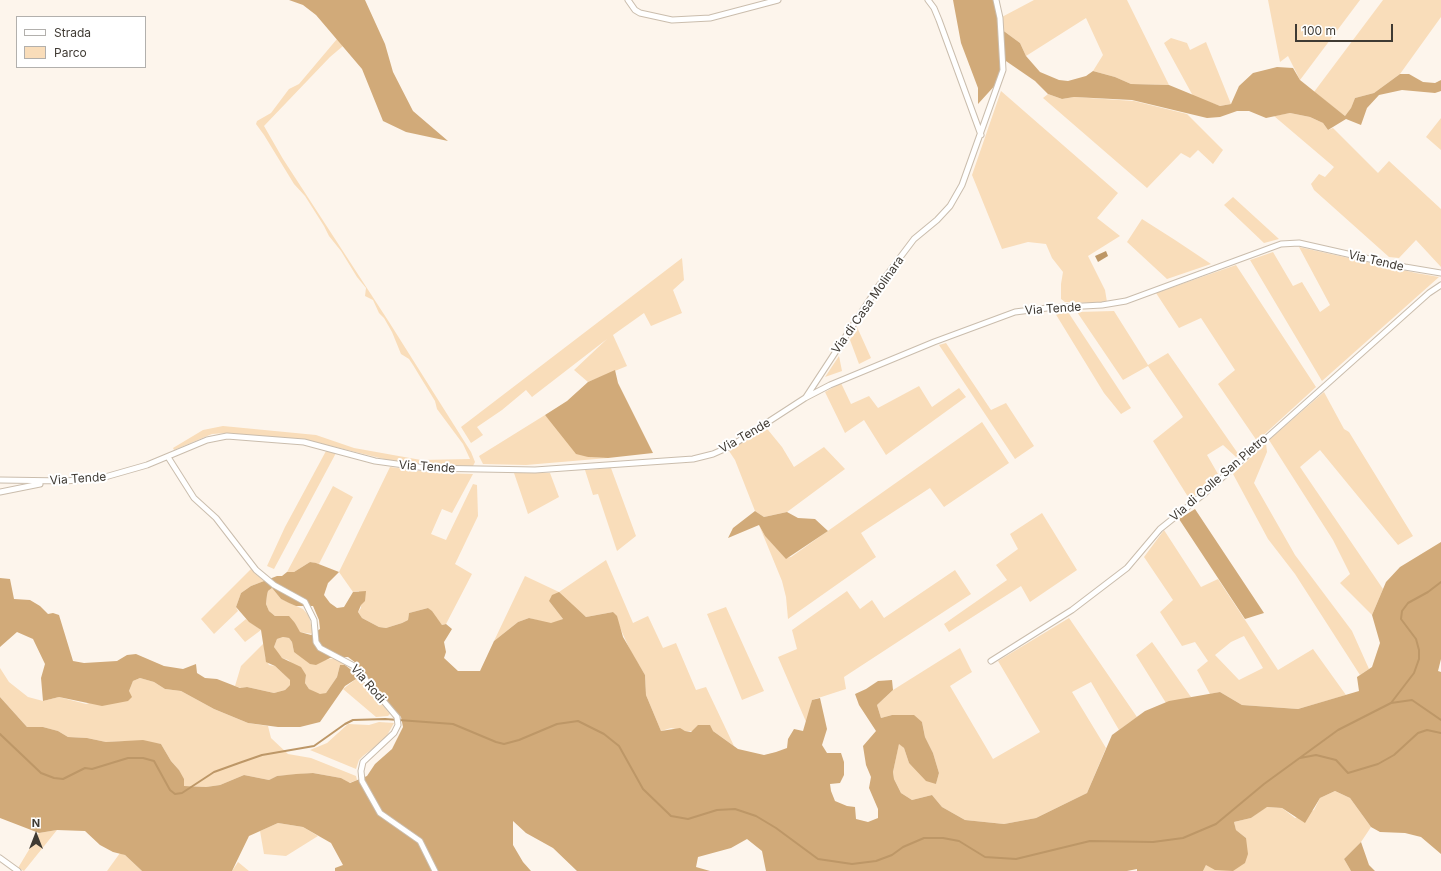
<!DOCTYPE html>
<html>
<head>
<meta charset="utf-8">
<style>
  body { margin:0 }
  #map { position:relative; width:1441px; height:871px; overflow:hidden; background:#fdf5ec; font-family:Inter,sans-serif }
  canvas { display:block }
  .legend { position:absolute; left:16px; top:16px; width:130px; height:52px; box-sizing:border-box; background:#fff; border:1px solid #b2b0ad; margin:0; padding:5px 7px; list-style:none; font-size:12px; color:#3f3a33 }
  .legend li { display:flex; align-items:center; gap:8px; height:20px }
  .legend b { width:20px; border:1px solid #b2b0ad }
  .north { position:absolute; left:16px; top:815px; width:40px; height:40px; -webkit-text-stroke:3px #fff; paint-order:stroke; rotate:0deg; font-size:11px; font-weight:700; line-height:16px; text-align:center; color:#3f3a33 }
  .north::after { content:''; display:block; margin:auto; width:14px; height:18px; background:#3f3a33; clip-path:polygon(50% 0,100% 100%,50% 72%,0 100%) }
  .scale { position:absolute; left:1295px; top:24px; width:98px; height:18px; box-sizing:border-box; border:2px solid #3f3a33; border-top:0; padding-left:5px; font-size:12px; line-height:14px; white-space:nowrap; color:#3f3a33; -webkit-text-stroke:3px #fff; paint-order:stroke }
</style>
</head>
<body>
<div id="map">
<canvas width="1441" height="871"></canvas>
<ul class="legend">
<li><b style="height:5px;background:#fff"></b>Strada</li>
<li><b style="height:11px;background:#f9ddba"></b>Parco</li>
</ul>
<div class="north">N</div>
<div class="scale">100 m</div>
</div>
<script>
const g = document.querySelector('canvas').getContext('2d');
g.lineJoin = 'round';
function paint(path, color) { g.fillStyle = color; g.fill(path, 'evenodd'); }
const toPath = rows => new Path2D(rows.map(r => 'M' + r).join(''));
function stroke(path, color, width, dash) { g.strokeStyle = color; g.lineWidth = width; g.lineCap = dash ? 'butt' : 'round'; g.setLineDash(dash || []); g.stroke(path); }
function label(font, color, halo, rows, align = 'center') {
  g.font = font + ' Inter,sans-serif'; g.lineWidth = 4; g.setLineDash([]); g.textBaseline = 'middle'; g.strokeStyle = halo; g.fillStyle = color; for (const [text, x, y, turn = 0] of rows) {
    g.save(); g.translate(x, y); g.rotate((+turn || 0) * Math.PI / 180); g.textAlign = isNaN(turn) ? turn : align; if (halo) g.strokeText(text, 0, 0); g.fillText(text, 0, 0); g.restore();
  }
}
paint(toPath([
  [1034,0,1127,0,1169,85,1131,84,1115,77,1093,71,1103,55,1086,18,1026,56,1020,43,1001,29,1000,18],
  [1268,0,1360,0,1300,80,1288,56,1280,62],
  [1383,0,1441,0,1441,17,1400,74,1374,93,1355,98,1351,108,1345,116,1314,92],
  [1171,38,1187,43,1190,50,1206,42,1231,104,1220,106,1193,96,1164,43],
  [337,39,343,46,330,57,264,126,283,159,389,322,471,452,475,462,473,466,421,464,392,461,311,441,227,433,212,434,174,450,173,448,203,430,223,426,316,435,354,448,421,460,470,459,463,444,437,409,435,401,413,365,409,359,401,354,392,332,384,318,379,313,373,300,365,296,366,288,357,277,341,251,329,236,324,226,305,196,294,184,264,135,256,124,257,121,271,113,289,89,299,84],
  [1001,91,1118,193,1097,218,1120,236,1088,256,1105,290,1107,302,1091,303,1065,302,1061,299,1061,284,1063,272,1052,258,1046,244,1028,242,1002,249,972,175],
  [1048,94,1062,99,1074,97,1134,101,1187,114,1223,150,1213,164,1198,150,1190,158,1181,153,1147,188,1043,98],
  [1290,113,1310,117,1323,123,1328,130,1333,128,1378,173,1389,161,1441,209,1441,267,1416,240,1399,258,1389,257,1314,190,1311,184,1319,174,1325,177,1334,167,1274,116],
  [1441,118,1441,150,1426,137],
  [1233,197,1279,239,1264,243,1224,205],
  [1142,219,1175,240,1211,264,1167,279,1127,242],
  [1299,247,1416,273,1439,277,1322,381,1250,260,1273,252,1293,286,1302,282,1320,312,1330,305],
  [682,258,684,280,673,290,682,313,651,326,644,313,613,335,627,366,588,382,574,370,607,339,532,397,526,390,502,410,477,427,483,435,471,443,461,427],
  [1236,265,1316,387,1257,441,1218,384,1235,370,1201,318,1179,328,1156,293],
  [1114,311,1148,365,1168,353,1239,455,1236,457,1223,445,1207,455,1218,474,1190,500,1153,441,1183,417,1148,366,1123,380,1077,312],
  [1068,312,1131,408,1121,414,1104,393,1055,313],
  [857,327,871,358,859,364,850,340],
  [946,343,991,410,1006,403,1034,446,1015,459,939,345],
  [839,356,842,371,825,377],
  [841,383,851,404,869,396,878,408,919,386,932,407,959,388,966,397,886,455,864,420,845,433,825,392],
  [1324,392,1344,429,1349,432,1413,536,1398,545,1320,450,1300,467,1383,589,1372,615,1340,583,1350,574,1333,540,1269,440],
  [545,415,588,457,608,458,526,465,483,464,479,456],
  [982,422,1009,463,944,507,930,488,861,533,876,557,788,619,786,597,782,581,759,525,765,536,786,558,791,557],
  [764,425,782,447,794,467,824,447,845,469,787,512,764,517,755,511,735,460,729,451],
  [1266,443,1267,452,1254,483,1295,555,1352,631,1369,669,1360,675,1295,574,1268,539,1233,474],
  [326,451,336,453,274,569,267,566,285,527],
  [390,467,435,473,473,474,452,513,442,509,431,534,446,540,473,484,477,485,478,516,455,564,472,574,446,624,442,625,428,608,409,613,408,620,402,623,386,628,379,627,362,618,358,612,361,608,359,591,353,592,339,572],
  [611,468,636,536,617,551,598,494,593,495,585,470],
  [514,473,550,473,559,497,528,514],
  [333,486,353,497,319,564,310,562,294,572,287,572],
  [1042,513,1077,570,1030,602,1021,586,949,632,944,624,1007,580,996,565,1018,549,1010,534],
  [1164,530,1201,587,1218,579,1278,670,1313,649,1346,695,1298,709,1242,705,1220,692,1210,694,1197,670,1208,661,1195,642,1182,646,1160,612,1173,600,1144,557],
  [1244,636,1263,668,1239,680,1215,655,1231,642],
  [606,560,633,623,648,616,663,648,676,643,696,690,706,687,734,746,713,731,685,731,671,728,661,731,646,695,645,675,630,650,613,612,586,617,575,608,549,601,563,619,551,624,529,618,518,622,494,641,525,576,559,592],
  [251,569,264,581,251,586,241,593,236,607,238,611,214,634,201,619],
  [955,570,971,594,844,677,846,689,812,700,807,724,778,657,797,649,792,630,847,591,860,609,872,600,884,618],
  [272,588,281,599,303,609,309,616,313,634,299,632,295,623,283,616,275,616,269,611,266,604,267,595,268,591],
  [726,607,764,691,742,700,707,614],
  [1069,618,1137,717,1119,730,1091,682,1072,692,1106,748,1087,793,1036,818,1004,824,965,820,942,807,932,795,912,800,901,793,894,779,893,772,899,743,904,748,909,763,936,784,939,773,933,753,925,737,922,722,892,715,881,718,877,705,893,690,960,648,972,672,950,686,993,759,1040,732,998,661],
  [246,619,261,630,245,642,234,629],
  [283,637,289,638,292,642,294,652,325,660,335,658,345,665,340,665,337,677,326,693,320,695,309,689,305,683,306,675,288,660,282,658,278,655,274,647,277,639],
  [1152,642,1191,697,1166,703,1136,655],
  [264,643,265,657,269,665,275,666,286,676,290,680,290,685,285,690,274,693,247,687,241,688,235,686,241,666],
  [0,668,9,682,28,697,43,701,59,697,86,704,129,691,133,681,140,678,154,682,165,689,181,691,214,709,248,723,268,726,271,738,288,754,311,758,356,776,357,780,349,783,341,778,313,773,277,776,269,780,244,775,220,785,206,787,184,786,179,770,171,761,161,744,127,741,106,742,87,738,68,737,58,731,43,727,27,727,0,697],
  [355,673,390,714,388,716,376,717,343,689,356,679],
  [379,722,394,723,385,739,363,756,359,760,356,769,310,750,327,743,348,724,369,725],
  [1335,791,1350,798,1371,827,1361,842,1344,859,1351,871,1203,871,1206,865,1246,838,1236,830,1234,822,1251,818,1266,807,1282,808,1295,818,1314,810,1320,798],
  [278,823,303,827,318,836,286,856,264,854,260,831],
  [57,830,24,871,18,868,39,833],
  [120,853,125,855,142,871,107,871],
  [238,862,249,871,232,871]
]), '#f9ddba');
paint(toPath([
  [289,0,365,0,385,44,393,72,413,111,448,141,406,132,383,121,362,69,316,15,303,5],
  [953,0,995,0,1001,29,1020,43,1026,56,1040,72,1059,80,1068,81,1086,76,1093,71,1115,77,1131,84,1169,85,1220,106,1231,104,1239,86,1253,73,1277,67,1293,68,1300,80,1345,116,1351,108,1355,98,1374,93,1400,74,1409,74,1423,82,1435,83,1441,80,1441,91,1435,93,1402,90,1379,95,1367,108,1361,125,1346,119,1328,130,1323,123,1310,117,1290,113,1266,118,1249,111,1237,111,1220,117,1207,118,1132,100,1074,97,1062,99,1048,94,1035,81,1003,59,998,82,978,104,978,88,961,43],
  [615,370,618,383,653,453,608,458,588,457,576,454,545,415,567,401,588,382],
  [1195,509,1264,613,1245,619,1179,519],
  [755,511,764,517,787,512,798,518,815,519,828,531,786,559,765,536,759,525,728,538,733,528],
  [1441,542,1441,659,1438,671,1441,672,1441,854,1421,837,1405,833,1380,832,1371,827,1350,798,1335,791,1320,798,1305,823,1282,808,1267,807,1251,818,1234,822,1236,830,1246,838,1248,854,1245,863,1233,871,1215,870,1206,865,1203,871,1137,871,1137,869,1127,871,766,871,762,851,747,839,731,848,698,857,696,867,710,871,577,871,553,848,526,833,513,821,513,845,523,862,531,871,335,871,335,868,343,865,331,843,303,827,278,823,249,836,232,871,142,871,125,855,113,852,100,845,85,831,57,830,39,833,0,818,0,697,27,727,43,727,58,731,68,737,87,738,106,742,143,740,161,744,171,761,179,770,184,779,184,786,206,787,220,785,244,775,269,780,277,776,296,774,313,773,341,778,350,783,367,776,375,764,392,749,403,727,401,717,375,688,356,663,348,657,330,658,316,665,310,664,294,652,292,642,289,638,283,637,277,639,274,647,282,658,301,667,306,675,305,683,309,689,320,694,326,693,337,677,340,665,345,665,355,673,356,679,345,686,320,722,300,727,278,727,248,723,214,709,181,691,165,689,154,682,140,678,133,681,129,691,132,697,128,701,102,706,59,697,43,701,41,678,45,664,33,639,17,632,0,647,0,578,10,579,14,599,30,600,40,606,48,614,53,613,59,615,73,661,84,663,117,661,127,655,136,654,164,666,183,669,196,664,197,673,205,678,217,679,240,688,247,687,274,693,285,690,290,685,290,680,275,666,266,662,261,630,249,622,236,607,241,593,251,586,277,576,282,576,287,572,294,572,310,562,316,563,339,572,328,583,324,595,330,603,337,608,344,607,353,592,366,591,365,601,361,605,358,612,362,618,379,627,386,628,402,623,408,620,409,613,428,608,432,611,442,625,446,624,452,629,444,642,446,652,444,658,458,671,480,671,494,641,518,622,529,618,551,623,563,619,549,601,552,595,559,592,586,617,613,612,617,616,623,637,645,675,646,695,661,731,680,728,685,731,691,732,698,725,710,725,713,731,738,749,764,755,776,752,787,748,788,739,794,729,803,731,812,700,820,698,827,729,822,745,827,753,841,753,844,762,844,775,840,783,830,784,831,791,835,801,847,806,855,807,856,819,868,822,878,818,878,809,869,788,871,777,866,765,863,746,876,731,859,705,855,694,866,689,878,681,892,680,893,690,877,705,881,718,892,715,914,715,922,722,925,737,933,753,939,773,936,784,926,781,909,763,904,748,899,744,893,772,894,779,901,793,912,800,932,795,942,807,965,820,1004,824,1036,818,1087,793,1112,735,1145,711,1169,701,1220,692,1242,705,1298,709,1359,691,1357,677,1372,667,1380,643,1372,615,1386,582,1400,567],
  [272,588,281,599,289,603,296,606,313,606,319,620,320,629,311,635,300,632,295,623,289,616,275,616,269,611,266,604,267,595,268,591],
  [1361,842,1369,865,1375,871,1351,871,1344,859]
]), '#d1aa79');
paint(toPath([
  [1106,251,1108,256,1098,262,1095,256]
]), '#bd9767');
stroke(toPath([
  [1391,703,1414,673,1419,659,1419,650,1416,639,1401,619,1402,611,1408,603,1428,592,1441,582],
  [0,734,41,773,54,778,63,779,85,768,92,769,128,758,143,758,154,761,170,790,175,794,182,793,214,772,239,763,262,755,314,746,345,724,353,720,385,719,453,724,496,742,504,744,519,740,557,724,578,721,604,734,619,746,643,789,671,816,688,819,717,810,735,809,756,816,776,828,818,859,852,864,876,861,892,855,903,847,924,838,943,838,959,841,985,857,1016,859,1090,841,1153,842,1183,838,1216,824,1264,784,1338,730,1391,703,1412,700,1441,720],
  [1300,758,1316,755,1336,760,1348,773,1378,764,1394,755,1418,733,1427,730,1441,733]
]), '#bd9767', 2);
const minor = toPath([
  [628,0,635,10,640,13,672,20,710,18,778,0],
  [928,0,934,8,939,20,981,135],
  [806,397,880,284,914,239,937,220,950,206,962,185,1003,70,1000,18,996,0],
  [168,457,194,498,216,518,256,570,274,585,305,602,314,620,316,642,320,648,354,666,397,717,398,725,394,733,363,762,361,771,362,781,380,813,420,841,435,871],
  [0,480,66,481,105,477,147,465,207,440,227,436,304,442,375,461,426,468,535,470,693,459,713,454,731,446,805,398,830,385,934,342,1015,312,1047,308,1102,305,1126,301,1281,244,1299,243,1405,267,1441,273],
  [0,492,40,484],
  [991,661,1072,610,1127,568,1160,529,1205,493,1429,293,1441,285],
  [0,858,18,871]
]);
stroke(minor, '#cabdad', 7);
stroke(minor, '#fff', 5);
label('12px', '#3f3a33', '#fff', [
  ["Via Tende",1376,261,13],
  ["Via di Casa Molinara",868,305,-55],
  ["Via Tende",1053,309,-4],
  ["Via Tende",745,436,-30],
  ["Via Tende",427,467,4],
  ["Via di Colle San Pietro",1219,478,-41],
  ["Via Tende",78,479,-4],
  ["Via Rodi",368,684,49]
]);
</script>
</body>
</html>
